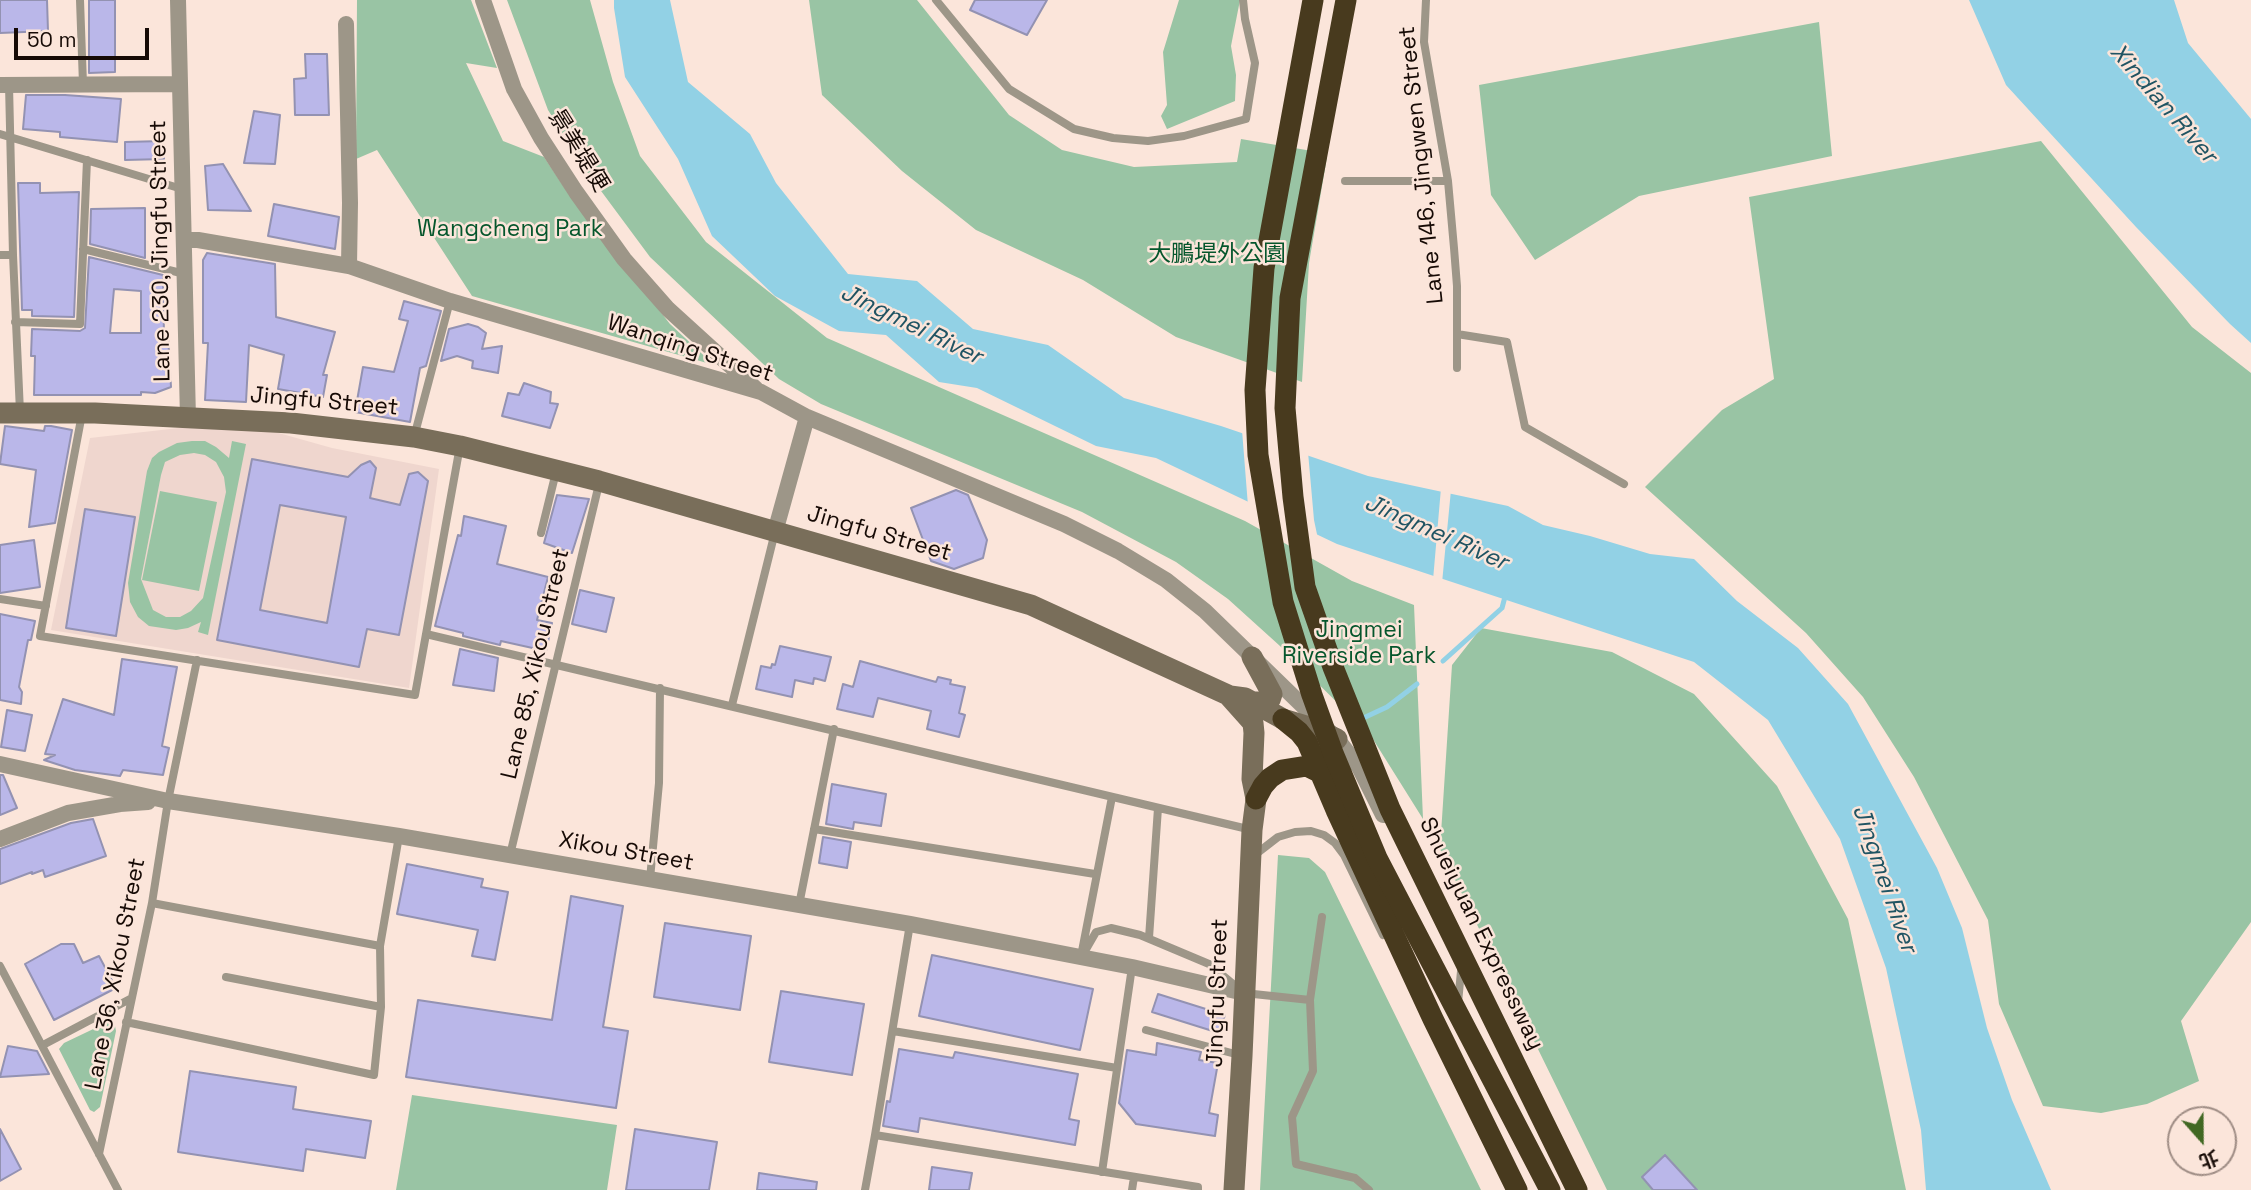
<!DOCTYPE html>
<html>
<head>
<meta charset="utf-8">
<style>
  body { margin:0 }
  #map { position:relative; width:2251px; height:1190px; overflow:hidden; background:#fbe5da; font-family:"Space Grotesk","Noto Sans TC",sans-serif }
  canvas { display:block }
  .north { position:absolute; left:2167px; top:1106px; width:70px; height:70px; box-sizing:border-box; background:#fbe5da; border:2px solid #9f8d85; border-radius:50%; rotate:159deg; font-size:19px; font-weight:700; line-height:28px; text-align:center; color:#160a05 }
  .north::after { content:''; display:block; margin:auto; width:24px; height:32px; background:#416823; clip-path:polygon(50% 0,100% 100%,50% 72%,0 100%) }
  .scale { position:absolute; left:14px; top:28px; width:135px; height:32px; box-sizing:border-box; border:4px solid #160a05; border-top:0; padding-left:9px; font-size:21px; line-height:24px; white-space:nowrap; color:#160a05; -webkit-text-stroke:5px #fbe5da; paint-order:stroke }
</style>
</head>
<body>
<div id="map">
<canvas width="2251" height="1190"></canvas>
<div class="north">北</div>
<div class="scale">50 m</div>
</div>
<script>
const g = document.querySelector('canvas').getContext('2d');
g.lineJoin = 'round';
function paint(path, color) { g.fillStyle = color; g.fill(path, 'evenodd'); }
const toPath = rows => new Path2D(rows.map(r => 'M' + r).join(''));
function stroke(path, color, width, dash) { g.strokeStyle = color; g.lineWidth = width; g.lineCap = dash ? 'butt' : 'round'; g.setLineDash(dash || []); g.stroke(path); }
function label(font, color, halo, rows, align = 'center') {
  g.font = font + ' "Space Grotesk","Noto Sans TC",sans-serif'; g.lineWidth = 5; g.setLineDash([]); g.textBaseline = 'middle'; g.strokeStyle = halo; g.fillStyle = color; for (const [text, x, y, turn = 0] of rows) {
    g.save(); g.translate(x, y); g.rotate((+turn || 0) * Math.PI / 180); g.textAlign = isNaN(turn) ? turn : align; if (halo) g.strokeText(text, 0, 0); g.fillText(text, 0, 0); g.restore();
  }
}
paint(toPath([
  [197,426,268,430,332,448,439,469,409,688,51,630,90,438]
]), '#efd6ce');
paint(toPath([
  [357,0,471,0,497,68,466,63,503,141,544,157,572,199,670,324,714,365,472,296,377,150,356,159],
  [507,0,590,0,613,82,640,156,706,242,827,338,1245,521,1352,581,1414,605,1423,819,1371,736,1280,646,1228,599,1176,562,1082,512,821,404,779,379,650,257,587,172,548,110],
  [809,0,917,0,1009,115,1062,150,1134,167,1237,162,1241,139,1318,152,1317,158,1327,157,1309,263,1302,382,1176,337,1083,280,976,230,902,171,822,95],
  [1179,0,1240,0,1231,46,1236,75,1235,101,1167,129,1161,116,1167,105,1163,52],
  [1819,22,1832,156,1639,196,1535,260,1491,195,1479,85],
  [2041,141,2192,327,2251,373,2251,922,2181,1021,2199,1081,2147,1104,2101,1113,2043,1106,1999,1004,1988,920,1914,777,1863,697,1806,633,1645,487,1722,410,1774,379,1749,197],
  [192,441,205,441,216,447,229,458,232,441,246,444,208,635,198,632,201,622,188,628,176,630,149,626,138,617,130,602,128,583,147,471,152,458,159,452,177,443],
  [194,453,205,455,216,462,224,477,226,492,203,598,191,611,180,617,166,617,153,610,141,579,161,475,165,462,180,455],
  [160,491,217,502,199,591,142,580],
  [1481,628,1612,652,1694,694,1777,786,1848,919,1906,1190,1607,1190,1440,849,1452,665],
  [1278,855,1309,858,1325,872,1481,1190,1260,1190],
  [108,1022,115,1026,116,1031,100,1107,94,1112,90,1110,59,1049,64,1043],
  [412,1095,617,1125,607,1190,396,1190]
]), '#99c4a4');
paint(toPath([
  [614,0,670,0,688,82,750,134,776,183,848,274,917,281,973,329,1048,345,1124,398,1221,426,1368,476,1508,506,1543,525,1590,536,1650,554,1694,559,1737,601,1798,648,1848,704,1937,868,1962,928,1987,1028,2012,1100,2051,1190,1926,1190,1921,1130,1886,968,1840,839,1768,720,1694,662,1337,544,1156,458,1096,446,977,388,939,382,886,335,839,331,775,296,712,236,678,159,625,77,614,8],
  [1969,0,2174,0,2188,43,2251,119,2251,343,2230,324,2136,227,2006,85]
]), '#92d1e5');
paint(toPath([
  [1242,430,1308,452,1314,520,1318,539,1248,506],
  [1441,488,1451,490,1442,583,1433,580]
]), '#fbe5da');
stroke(toPath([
  [1443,661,1502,608,1506,593],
  [1359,720,1387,707,1417,684]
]), '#92d1e5', 5);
const building = toPath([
  [0,0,47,0,48,31,0,33,0,0],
  [89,0,115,0,115,72,89,73,89,0],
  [975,0,1047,0,1027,35,970,10,975,0],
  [305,54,327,54,329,115,295,115,294,79,306,78,305,54],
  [26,95,65,95,121,99,117,142,60,137,60,132,23,129,26,95],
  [254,111,280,115,275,164,244,163,254,111],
  [163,141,164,159,125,160,125,142,163,141],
  [223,164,251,211,208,210,205,166,223,164],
  [18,183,40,183,40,193,79,192,74,317,32,316,32,310,22,310,18,183],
  [274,204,339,217,335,249,268,236,274,204],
  [145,208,145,258,90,244,91,209,145,208],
  [207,253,275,264,276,317,335,332,323,375,327,375,323,397,278,389,284,355,249,345,246,402,205,400,208,343,203,343,203,260,207,253],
  [89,257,163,275,164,337,168,336,171,387,155,393,141,392,141,395,34,395,35,356,31,356,32,329,80,331,85,328,89,257],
  [114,289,141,291,141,333,110,333,114,289],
  [404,301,441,311,426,366,420,368,410,422,355,412,363,367,394,372,408,321,399,319,404,301],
  [468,324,478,327,486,333,482,349,502,346,498,373,472,368,473,361,457,356,441,361,449,329,468,324],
  [524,383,551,392,550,403,558,404,550,428,502,416,508,393,519,395,524,383],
  [5,426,44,431,45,426,51,426,72,430,55,523,29,527,36,470,0,464,5,426],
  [252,459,348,477,361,465,370,461,376,468,370,498,400,505,409,474,418,472,428,481,399,635,367,629,359,667,217,640,252,459],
  [280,505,346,517,327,623,260,610,280,505],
  [956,490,968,495,987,540,983,558,954,569,931,561,911,508,956,490],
  [557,495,589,499,572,553,544,543,557,495],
  [85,509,135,517,116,636,66,628,85,509],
  [464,516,506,526,497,564,548,577,537,620,552,623,546,651,501,641,500,645,463,636,463,633,435,626,458,535,461,536,464,516],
  [34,540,40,587,0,593,0,545,34,540],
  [580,590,614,598,606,632,572,624,580,590],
  [0,614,35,621,31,640,28,640,19,687,22,692,21,704,0,700,0,614],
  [780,646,831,657,825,681,814,678,813,684,795,680,792,697,756,689,761,666,771,668,772,664,775,665,780,646],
  [460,649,498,658,494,691,453,685,460,649],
  [122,659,177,667,162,746,169,748,163,775,123,770,120,776,75,770,44,760,55,755,45,754,63,699,114,715,122,659],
  [860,661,936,682,938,677,951,680,950,684,965,687,959,713,965,715,959,737,927,729,931,711,878,698,873,717,837,709,843,684,853,687,860,661],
  [7,710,32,715,25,751,1,747,7,710],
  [0,775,3,775,17,808,0,815,0,775],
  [832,784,886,794,881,826,854,822,853,829,826,824,832,784],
  [93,819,106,856,45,877,43,870,32,874,32,872,0,884,0,849,71,823,93,819],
  [823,837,851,842,847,868,819,863,823,837],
  [407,864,483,879,481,887,508,892,495,960,472,956,478,930,397,914,407,864],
  [571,896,623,906,603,1027,628,1031,616,1108,406,1077,418,1000,552,1020,571,896],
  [665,923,751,936,740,1010,654,997,665,923],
  [61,944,74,944,83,963,99,956,116,988,54,1020,25,964,61,944],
  [932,955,1093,989,1080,1050,919,1016,932,955],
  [781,991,864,1004,852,1075,769,1062,781,991],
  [1158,994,1225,1015,1219,1033,1152,1012,1158,994],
  [1157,1043,1201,1052,1199,1060,1218,1063,1209,1113,1218,1115,1215,1136,1136,1124,1119,1103,1127,1050,1156,1055,1157,1043],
  [8,1046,37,1051,49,1074,0,1077,8,1046],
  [899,1049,953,1058,955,1052,1078,1074,1069,1119,1079,1121,1075,1145,920,1118,918,1132,883,1126,887,1101,890,1102,899,1049],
  [190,1071,296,1087,293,1109,371,1121,365,1158,306,1149,303,1171,178,1152,190,1071],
  [0,1129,21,1169,0,1181,0,1129],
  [635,1129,717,1142,709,1190,626,1190,635,1129],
  [1665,1155,1697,1190,1653,1190,1642,1177,1665,1155],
  [932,1167,972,1173,969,1190,929,1190,932,1167],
  [759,1173,817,1182,816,1190,757,1190,759,1173]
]);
paint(building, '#bab7e9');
stroke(building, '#9392b2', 2);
stroke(toPath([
  [80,0,83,84],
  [936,0,1009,89,1074,129,1113,138,1148,141,1184,136,1246,119,1255,63,1245,19,1243,0],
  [1426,0,1424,42,1448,181,1454,248,1457,286,1457,368],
  [9,85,13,255,20,412],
  [0,134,182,189],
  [1345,181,1448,181],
  [83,249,185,274],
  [0,255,13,255],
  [15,322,80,324,87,160],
  [1457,334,1507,342,1525,427,1624,484],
  [82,414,40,636,415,695,460,446],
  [414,437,450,301],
  [541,533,556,472],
  [0,599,46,606],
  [426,634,1252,830],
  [732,705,775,532],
  [814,829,1095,874],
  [1256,854,1278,837,1295,832,1311,831,1324,835,1335,843,1344,855,1383,935],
  [510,855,599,484],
  [650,879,659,783,660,688],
  [152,903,380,946],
  [799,905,834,729],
  [1149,938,1158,808],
  [1082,951,1112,797],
  [1081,958,1096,932,1111,928,1140,935,1209,964,1244,993,1310,1000,1313,1071,1292,1117,1296,1164,1355,1178,1369,1190],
  [0,966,118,1190],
  [226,977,381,1007],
  [1310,1000,1322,917],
  [1458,1003,1461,971],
  [126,1022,374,1075,381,1007,380,946,399,836],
  [1146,1030,1239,1055],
  [893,1031,1117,1068],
  [43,1045,130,999],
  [875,1135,910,924],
  [99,1154,152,903,168,801,197,660],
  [1102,1172,1132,967],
  [865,1190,875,1135,1198,1187,1198,1190],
  [1132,1190,1134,1177]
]), '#9d9688', 8);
stroke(toPath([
  [178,0,188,418],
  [483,0,514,89,541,138,576,192,624,259,668,309,756,389],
  [346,24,350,203,349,266],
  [0,85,180,84],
  [184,240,198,240,349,266,450,301,761,392,807,417,1064,524,1118,551,1166,580,1205,611,1337,739,1359,767,1383,815],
  [775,532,807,417],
  [0,764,168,801,399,836,910,924,1132,967,1244,993],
  [0,839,68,813,120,804,148,802]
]), '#9d9688', 16);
stroke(toPath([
  [0,413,95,413,291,423,414,437,460,446,599,481,1031,605,1228,695,1253,723,1254,733,1252,779,1256,799,1252,830,1242,1056,1234,1190],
  [1252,657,1272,694,1270,700,1264,703,1256,702],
  [1230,696,1245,698,1283,719,1316,729,1337,739]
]), '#796e5a', 21);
stroke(toPath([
  [1346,0,1290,298,1285,408,1293,497,1305,587,1333,667,1390,809,1577,1190],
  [1283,719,1299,732,1307,742,1336,810,1433,1019,1517,1190],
  [1256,799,1263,786,1270,778,1282,770,1307,766,1321,773]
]), '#483a1e', 21);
stroke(toPath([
  [1313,0,1264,268,1255,390,1258,455,1283,602,1312,695,1333,753,1377,858,1550,1190]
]), '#483a1e', 21);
label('23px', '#160a05', '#fbe5da', [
  ["景美堤便",578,151,58],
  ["Lane 146, Jingwen Street",1422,165,-96],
  ["Lane 230, Jingfu Street",161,251,-91],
  ["Wanqing Street",690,349,18],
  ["Jingfu Street",324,402,5],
  ["Jingfu Street",879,534,16],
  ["Lane 85, Xikou Street",536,664,-77],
  ["Xikou Street",626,852,10],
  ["Shueiyuan Expressway",1481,934,64],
  ["Lane 36, Xikou Street",116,974,-79],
  ["Jingfu Street",1218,993,-88]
]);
label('23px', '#05562c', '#fbe5da', [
  ["Wangcheng Park",510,230],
  ["大鵬堤外公園",1217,255],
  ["Jingmei",1359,631],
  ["Riverside Park",1359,657]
]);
label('italic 24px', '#205463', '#fbe5da', [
  ["Xindian River",2163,104,49],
  ["Jingmei River",911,325,26],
  ["Jingmei River",1436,533,24],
  ["Jingmei River",1884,879,71]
]);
</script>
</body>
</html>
